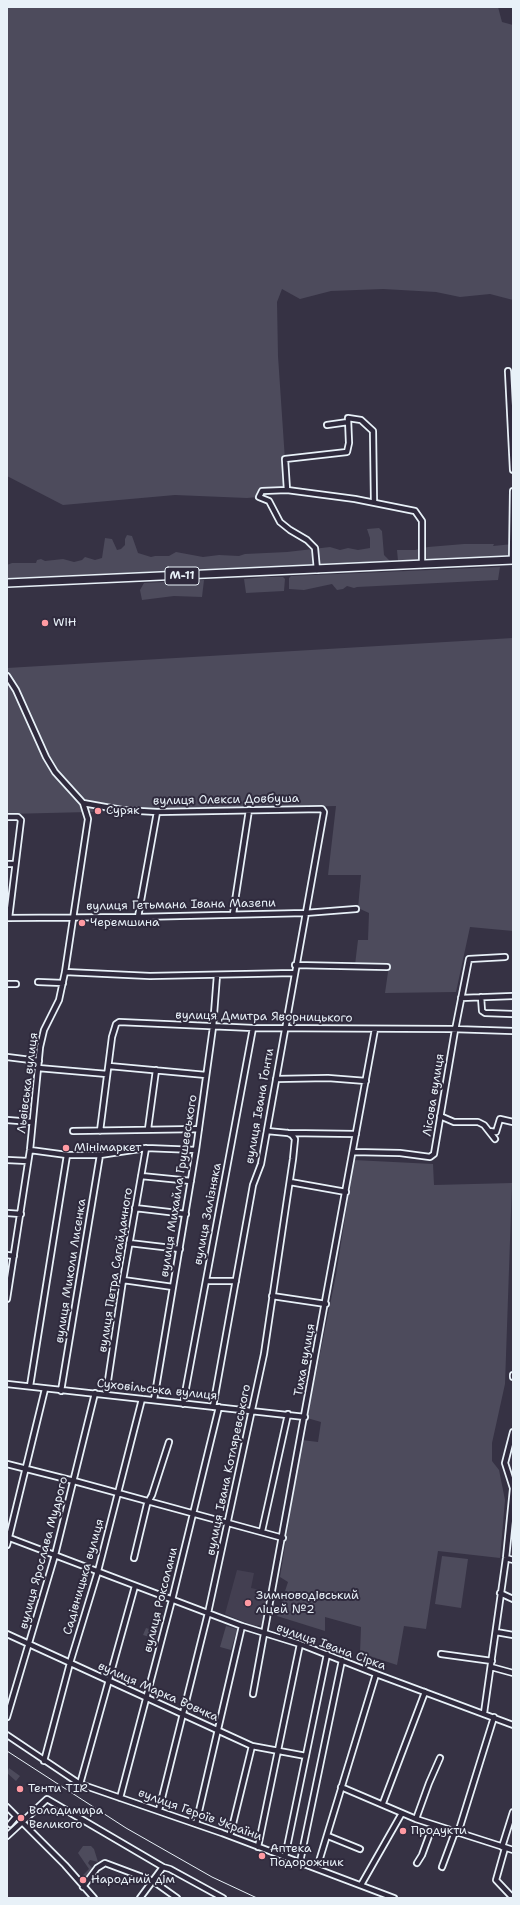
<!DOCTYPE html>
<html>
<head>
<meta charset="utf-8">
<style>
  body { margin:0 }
  #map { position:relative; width:520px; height:1905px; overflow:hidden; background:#363244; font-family:"Shantell Sans",sans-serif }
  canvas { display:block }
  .frame { position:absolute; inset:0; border:8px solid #e8f1f8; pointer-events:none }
</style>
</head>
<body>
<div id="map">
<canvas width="520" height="1905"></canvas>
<div class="frame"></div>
</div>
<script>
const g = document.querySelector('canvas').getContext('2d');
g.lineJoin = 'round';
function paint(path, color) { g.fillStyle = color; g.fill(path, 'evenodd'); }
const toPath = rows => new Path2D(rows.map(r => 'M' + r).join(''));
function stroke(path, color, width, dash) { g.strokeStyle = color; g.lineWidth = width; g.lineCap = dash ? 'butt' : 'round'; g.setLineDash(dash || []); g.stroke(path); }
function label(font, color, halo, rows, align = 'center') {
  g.font = font + ' "Shantell Sans",sans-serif'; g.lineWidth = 4; g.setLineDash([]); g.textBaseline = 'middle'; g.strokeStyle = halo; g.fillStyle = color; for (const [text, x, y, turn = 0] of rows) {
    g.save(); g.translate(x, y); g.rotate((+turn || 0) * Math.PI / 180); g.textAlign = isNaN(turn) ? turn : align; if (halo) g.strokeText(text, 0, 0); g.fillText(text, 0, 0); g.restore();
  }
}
paint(toPath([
  [237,1570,254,1573,251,1588,270,1592,264,1625,254,1626,225,1614]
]), '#433f51');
paint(toPath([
  [7,7,498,7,502,22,513,25,513,300,490,294,460,297,436,292,383,289,331,291,300,299,282,289,277,302,278,356,287,490,262,491,259,497,247,498,175,495,63,505,7,476],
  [379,528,382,531,384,555,390,561,7,578,7,565,12,563,36,563,37,560,41,559,45,561,63,559,74,562,82,560,85,557,95,560,102,558,105,538,112,539,117,550,121,549,125,545,125,539,127,535,132,536,138,553,151,557,155,556,169,556,176,552,203,557,219,555,239,556,245,554,287,552,330,547,340,550,348,548,358,550,370,548,370,538,367,529],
  [464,544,494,544,493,546,513,544,513,557,398,561,397,550,415,550,428,547],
  [500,567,498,580,357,587,354,588,347,586,343,589,337,590,332,584,304,590,289,589,289,578,291,576],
  [265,577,283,577,285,579,284,591,246,593,244,579],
  [204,580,202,597,174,596,142,600,140,590,144,583],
  [513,638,513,931,470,927,456,992,385,993,389,965,355,965,358,940,368,940,369,913,358,908,361,875,328,875,336,806,7,814,7,668],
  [354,1160,433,1164,434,1185,512,1183,505,1384,492,1443,492,1461,499,1470,505,1500,500,1558,438,1551,426,1629,404,1626,397,1665,360,1653,361,1627,325,1617,325,1631,277,1616,288,1582,280,1577,302,1440,318,1442,321,1422,307,1418,336,1275],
  [442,1556,468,1559,461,1608,435,1604],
  [155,1612,163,1615,159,1629,151,1627],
  [226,1626,237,1629,231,1650,220,1647],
  [146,1628,158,1632,156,1639,143,1635],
  [9,1768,20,1776,16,1781,7,1773],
  [83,1846,91,1846,94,1849,98,1862,90,1860,88,1863,93,1869,86,1878,83,1878,83,1875,89,1869,78,1853]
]), '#4d4b5c');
const minor = toPath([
  [508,371,513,470],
  [327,425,348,422],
  [287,490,355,499,415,511,422,521,422,565],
  [512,560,513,491],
  [317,570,315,548,307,540,290,530,280,522,269,501,259,497,262,491,287,490,285,459,347,452,349,443,348,418,361,420,373,431,374,502],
  [7,676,16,690,46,757,55,772,83,803,88,819,65,972,59,1000,44,1030,40,1047,30,1150,7,1299],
  [83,803,122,810,157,812,322,809,324,812,261,1164,253,1185,213,1407],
  [7,817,18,817,21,820,9,918],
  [7,864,14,864],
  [233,914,249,810],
  [138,917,157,812],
  [7,918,138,917,305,913,356,909],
  [295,965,387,967],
  [65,972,150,976,294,973],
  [38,982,63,983],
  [7,984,16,984],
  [481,997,482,1011,485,1013,513,1014],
  [461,998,513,996],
  [7,1057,39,1061],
  [109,1066,206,1075],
  [38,1068,107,1074],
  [276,1079,328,1078,366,1081],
  [440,1116,454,1122,478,1122,484,1125,495,1139],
  [7,1120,32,1122],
  [148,1129,156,1070],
  [73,1131,199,1129],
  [100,1131,112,1037,116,1024,119,1022,253,1028,452,1029,513,1031],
  [267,1131,288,1133,356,1134],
  [489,1131,496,1132,500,1119,513,1122],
  [30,1150,67,1155,100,1155,146,1148,196,1150],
  [353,1152,400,1153,430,1157,434,1154,455,1030,469,959,505,957],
  [7,1160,28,1161],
  [141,1176,191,1181],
  [290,1182,346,1192],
  [135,1208,186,1214],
  [7,1213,21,1214],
  [129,1243,180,1249],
  [7,1255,14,1256],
  [123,1280,173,1287],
  [206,1281,236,1281],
  [272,1296,326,1304],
  [513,1375,513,1377],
  [7,1384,305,1417],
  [30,1386,67,1155],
  [61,1391,100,1155],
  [106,1394,123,1280,146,1148],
  [154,1400,196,1150,213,1027,217,975],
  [183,1404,253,1028],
  [513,1432,505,1463,513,1488],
  [7,1464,74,1481,283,1538],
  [262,1531,288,1414],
  [7,1537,242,1626,300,1644,376,1674,513,1725],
  [7,1545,45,1389],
  [134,1558,147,1504,152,1495,169,1442],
  [506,1558,513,1560],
  [500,1593,513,1599],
  [496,1632,513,1635],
  [7,1634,252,1746,306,1756],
  [441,1654,492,1661],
  [491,1667,513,1673],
  [253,1694,375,1029],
  [484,1713,506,1558,513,1489],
  [7,1717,55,1555,95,1393],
  [7,1735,80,1784,222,1833,394,1898],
  [44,1761,70,1663,98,1571,142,1399],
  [80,1784,135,1586],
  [341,1787,416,1819,513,1850],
  [120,1798,172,1600,219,1407],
  [383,1803,425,1692],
  [7,1807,65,1865,94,1898],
  [159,1810,208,1613,264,1354,293,1159,295,1139,292,1135,288,1133],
  [416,1819,429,1783,440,1758],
  [10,1824,16,1817],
  [196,1824,242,1626],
  [458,1833,494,1717],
  [7,1836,47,1799,163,1867,170,1869,223,1898],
  [230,1836,252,1746],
  [328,1836,360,1849],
  [258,1847,300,1644],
  [502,1847,513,1812],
  [505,1848,496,1880,513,1898],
  [285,1857,327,1654],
  [300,1862,342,1660],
  [417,1863,422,1855,433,1825],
  [442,1867,455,1832],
  [317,1868,376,1674],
  [361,1885,402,1813],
  [83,1887,97,1868,105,1863,153,1881,177,1898],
  [140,1898,163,1867]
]);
const highway = toPath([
  [7,583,513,560]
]);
stroke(minor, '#e8f1f8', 8);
stroke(highway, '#e8f1f8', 10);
stroke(minor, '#2f2a3d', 4.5);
stroke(highway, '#2f2a3d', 7);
stroke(toPath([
  [7,1751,126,1828,212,1877,257,1898]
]), '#e8f1f8', 1);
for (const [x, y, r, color] of [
  [45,623,4,"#ff9aa2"],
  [98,811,4,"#ff9aa2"],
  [82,923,4,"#ff9aa2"],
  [66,1148,4,"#ff9aa2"],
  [248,1603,4,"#ff9aa2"],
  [20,1789,4,"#ff9aa2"],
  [21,1818,4,"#ff9aa2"],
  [403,1831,4,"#ff9aa2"],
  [262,1856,4,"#ff9aa2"],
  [83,1880,4,"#ff9aa2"]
]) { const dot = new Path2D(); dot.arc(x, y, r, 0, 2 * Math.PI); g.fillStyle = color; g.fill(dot); stroke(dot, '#2f2a3d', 1.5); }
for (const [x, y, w] of [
  [182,576,34]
]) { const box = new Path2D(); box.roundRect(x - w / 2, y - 9, w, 18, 3); g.fillStyle = '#2f2a3d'; g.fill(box); stroke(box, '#e8f1f8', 1); }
label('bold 11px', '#e8f1f8', null, [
  ["М-11",182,576]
]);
label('12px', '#e8f1f8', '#2f2a3d', [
  ["WiH",53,623],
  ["Суряк",106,811],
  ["Черемшина",90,923],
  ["Мінімаркет",74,1148],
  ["Зимноводівський",256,1596],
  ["ліцей №2",256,1610],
  ["Тенти TIR",28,1789],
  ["Володимира",29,1811],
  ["Великого",29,1825],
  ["Продукти",411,1831],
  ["Аптека",270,1849],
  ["Подорожник",270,1863],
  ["Народний дім",91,1880]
], 'left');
label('12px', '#e8f1f8', '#2f2a3d', [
  ["вулиця Олекси Довбуша",226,800,-1],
  ["вулиця Гетьмана Івана Мазепи",181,905,-1],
  ["вулиця Дмитра Яворницького",264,1017,1],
  ["Львівська вулиця",28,1083,-83],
  ["Лісова вулиця",434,1095,-81],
  ["вулиця Івана Ґонти",260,1106,-80],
  ["вулиця Михайла Грушевського",179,1186,-81],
  ["вулиця Залізняка",208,1214,-79],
  ["вулиця Петра Сагайдачного",116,1270,-81],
  ["вулиця Миколи Лисенка",71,1271,-81],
  ["Тиха вулиця",305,1360,-80],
  ["Суховільська вулиця",157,1390,6],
  ["вулиця Івана Котляревського",229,1470,-78],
  ["вулиця Ярослава Мудрого",44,1553,-75],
  ["Садівницька вулиця",84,1577,-74],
  ["вулиця Роксолани",161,1600,-76],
  ["вулиця Івана Сірка",331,1647,20],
  ["вулиця Марка Вовчка",158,1692,24],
  ["вулиця Героїв України",200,1815,20]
]);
</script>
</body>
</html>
